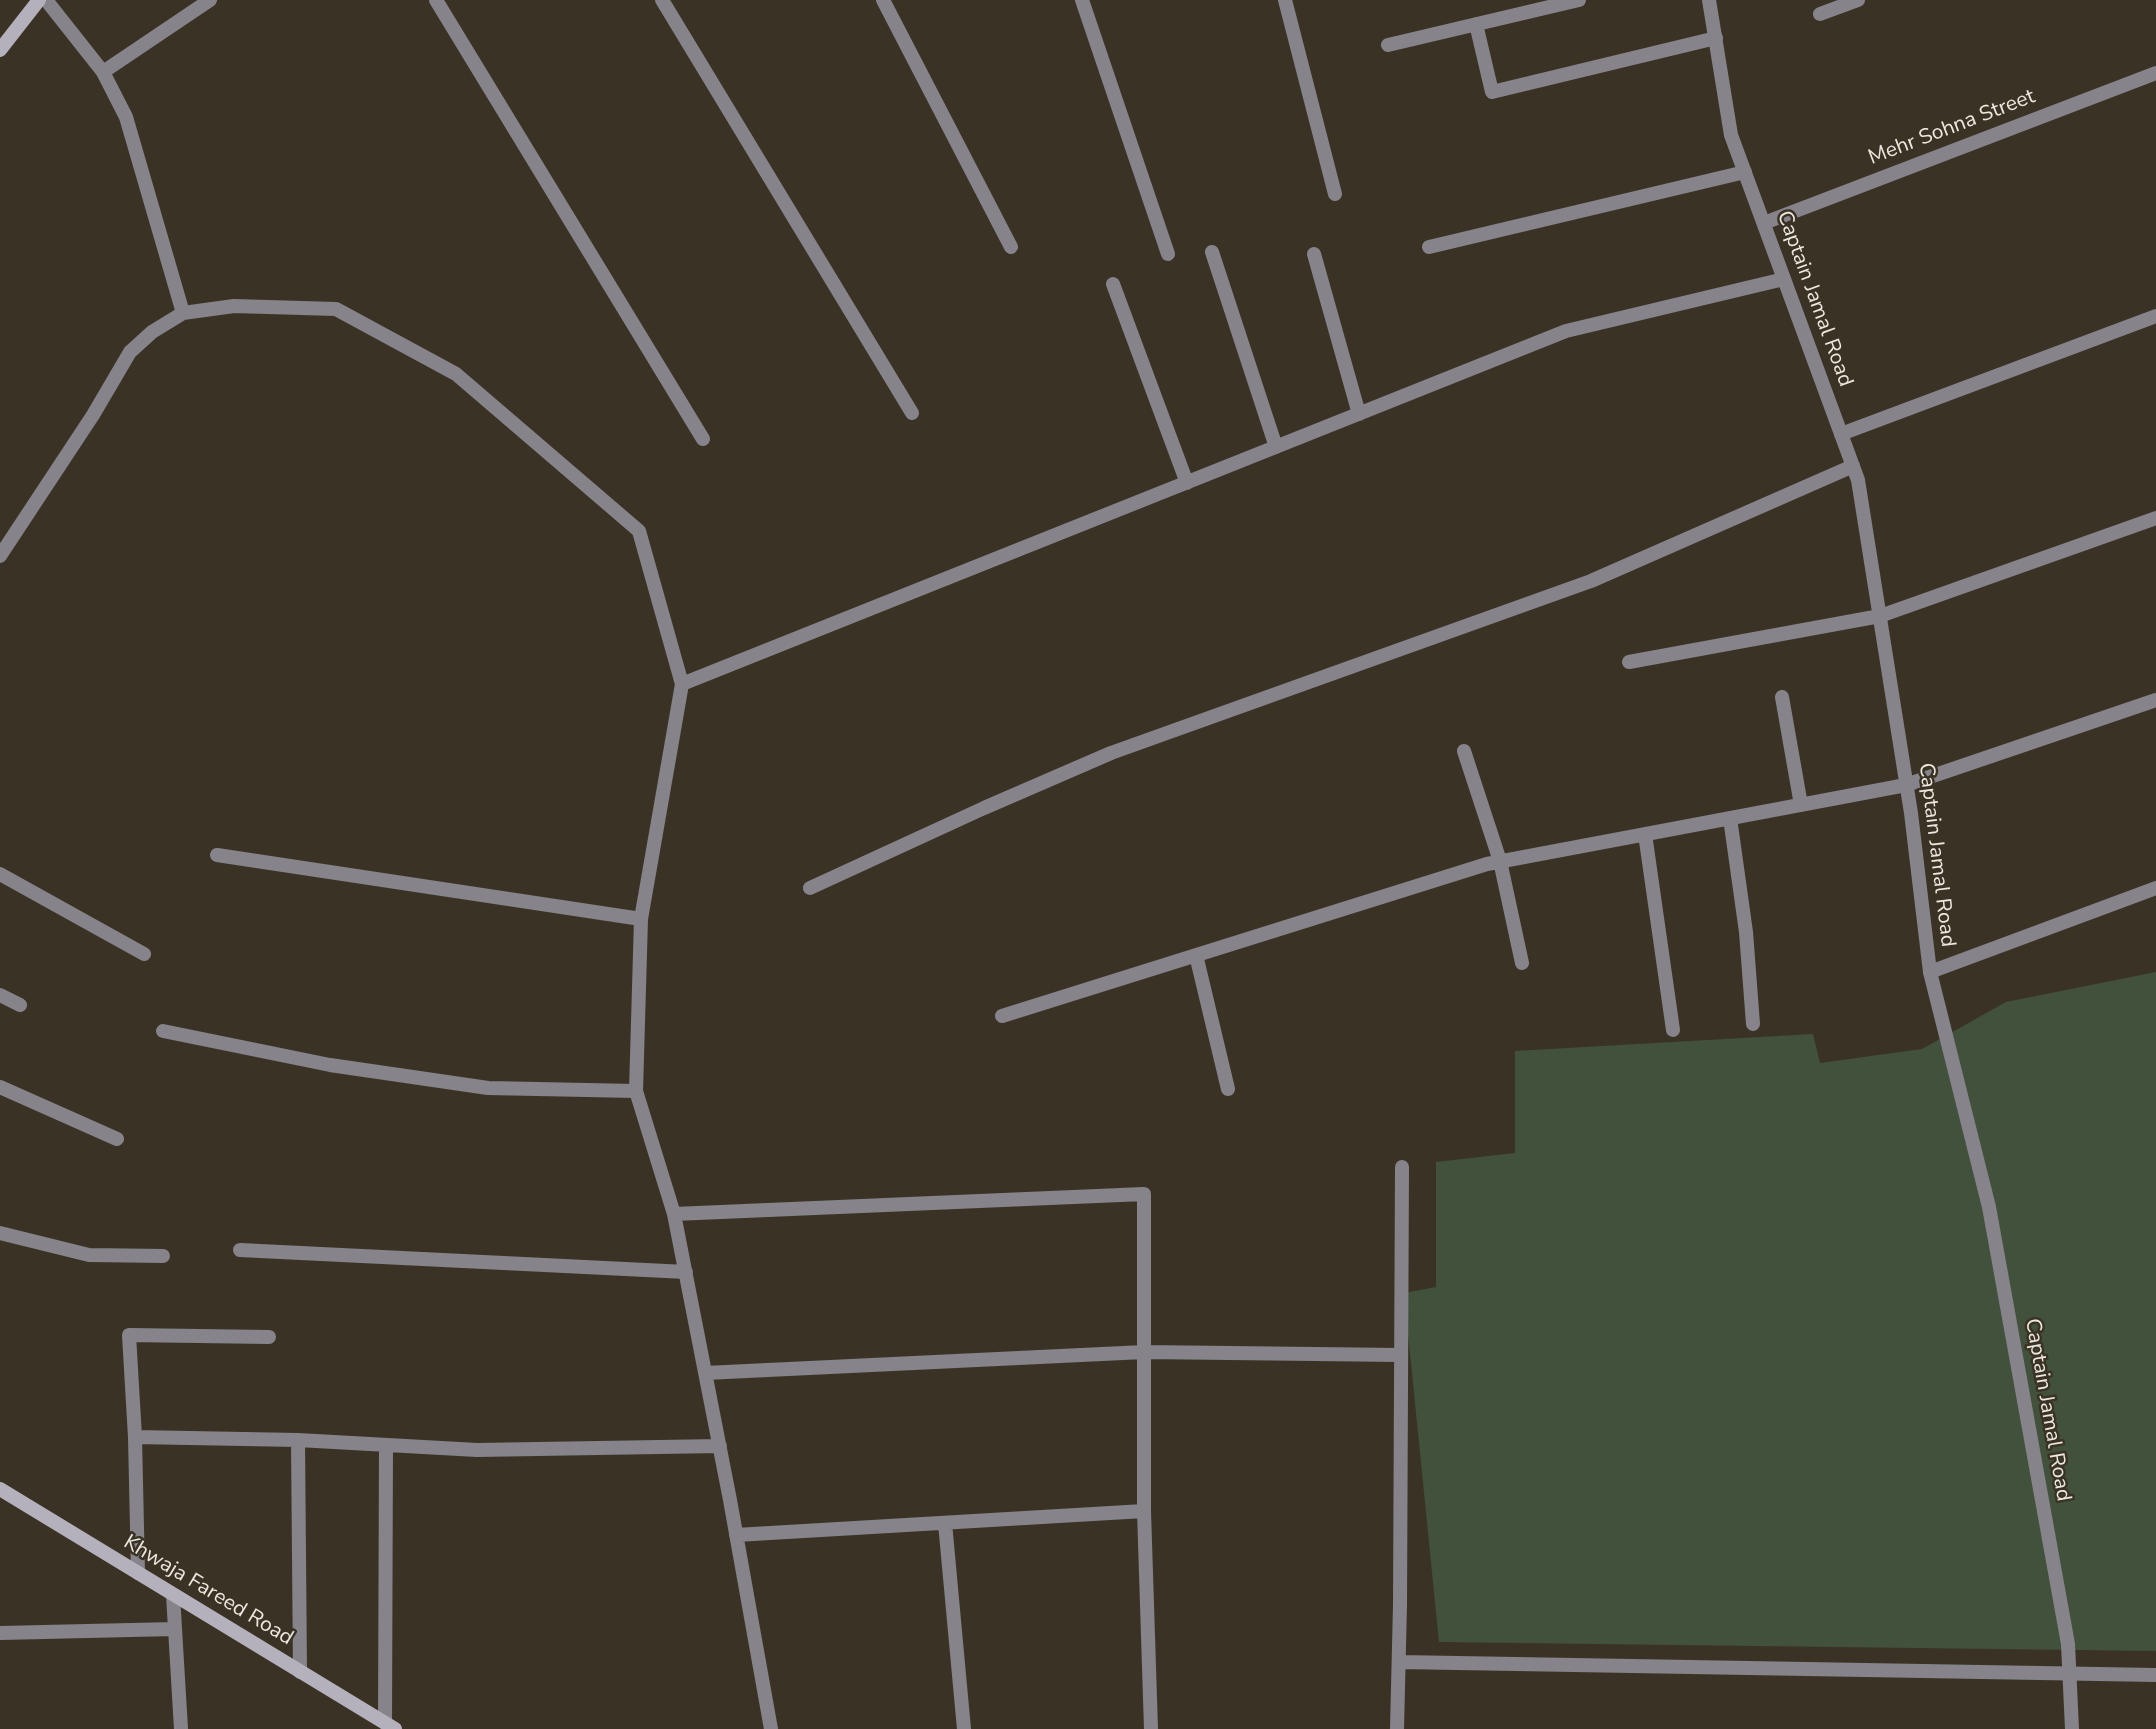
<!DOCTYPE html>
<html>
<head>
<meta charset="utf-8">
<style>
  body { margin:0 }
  canvas { display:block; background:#3a3325 }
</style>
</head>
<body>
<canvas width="2156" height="1729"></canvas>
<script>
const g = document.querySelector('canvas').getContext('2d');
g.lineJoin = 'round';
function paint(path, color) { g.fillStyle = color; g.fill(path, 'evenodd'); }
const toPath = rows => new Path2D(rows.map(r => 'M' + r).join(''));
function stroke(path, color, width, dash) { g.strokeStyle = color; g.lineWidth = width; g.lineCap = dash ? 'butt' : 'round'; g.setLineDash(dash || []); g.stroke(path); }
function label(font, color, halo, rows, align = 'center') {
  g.font = font + ' "Nunito Sans",sans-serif'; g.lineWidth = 5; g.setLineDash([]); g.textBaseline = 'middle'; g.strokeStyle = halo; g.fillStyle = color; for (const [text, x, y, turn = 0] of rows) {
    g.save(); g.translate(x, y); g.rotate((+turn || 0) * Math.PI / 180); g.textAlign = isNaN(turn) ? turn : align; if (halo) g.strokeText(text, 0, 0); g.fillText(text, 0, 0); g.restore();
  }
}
paint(toPath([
  [2156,972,2156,1651,1439,1642,1404,1293,1436,1287,1436,1162,1515,1153,1515,1051,1813,1034,1820,1063,1922,1049,2006,1002]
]), '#42513c');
stroke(toPath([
  [46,0,103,72,126,117,183,313],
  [436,0,703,439],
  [662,0,912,413],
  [883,0,1011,247],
  [1082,0,1168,254],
  [1285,0,1335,194],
  [1820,14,1858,0],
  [1476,24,1492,92,1716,38],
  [1388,45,1579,0],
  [103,72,210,0],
  [1764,223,2156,73],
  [1429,247,1745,172],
  [1212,252,1276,447],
  [1314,254,1359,414],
  [1113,284,1187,483],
  [1841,434,2156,316],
  [0,556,93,415,130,352,152,332,183,313,234,306,336,309,456,374,639,531,682,684,641,919,636,1091,674,1214,730,1500,771,1729],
  [1629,662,1880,616,2156,518],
  [682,684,1566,331,1784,279],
  [1782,697,1801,805],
  [1464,751,1500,861,1522,963],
  [1730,818,1746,932,1753,1024],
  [1645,834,1673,1030],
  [217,855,641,919],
  [0,874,144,954],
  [810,888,984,808,1111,753,1591,581,1853,466],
  [1196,955,1228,1089],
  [1930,972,2156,888],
  [0,995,20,1005],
  [1002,1016,1487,864,1906,785,2156,700],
  [163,1031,330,1065,488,1088,636,1091],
  [0,1087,117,1139],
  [674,1214,1144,1194,1144,1511],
  [0,1233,89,1255,163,1256],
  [240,1250,686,1272],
  [705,1373,1144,1352,1400,1355],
  [135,1437,298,1440,477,1450,720,1446],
  [298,1440,300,1672],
  [945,1523,964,1729],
  [736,1535,1144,1511,1151,1729],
  [138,1573,135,1437,129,1335,269,1337],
  [173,1595,181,1729],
  [0,1633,175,1629],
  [1399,1662,2156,1675],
  [385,1723,386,1445],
  [1397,1729,1400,1605,1402,1167]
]), '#86838b', 14);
stroke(toPath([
  [1709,0,1731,135,1858,480,1911,813,1930,972,1989,1207,2068,1644,2072,1729]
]), '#86838b', 14);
stroke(toPath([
  [0,50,39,0],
  [0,1489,395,1729]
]), '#b4b0bc', 14);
label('21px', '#ece8df', '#3a3325', [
  ["Mehr Sohna Street",1952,128,-21],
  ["Captain Jamal Road",1814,299,70],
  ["Captain Jamal Road",1936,855,83],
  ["Captain Jamal Road",2047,1410,80],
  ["Khwaja Fareed Road",208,1591,31]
]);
</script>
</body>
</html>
